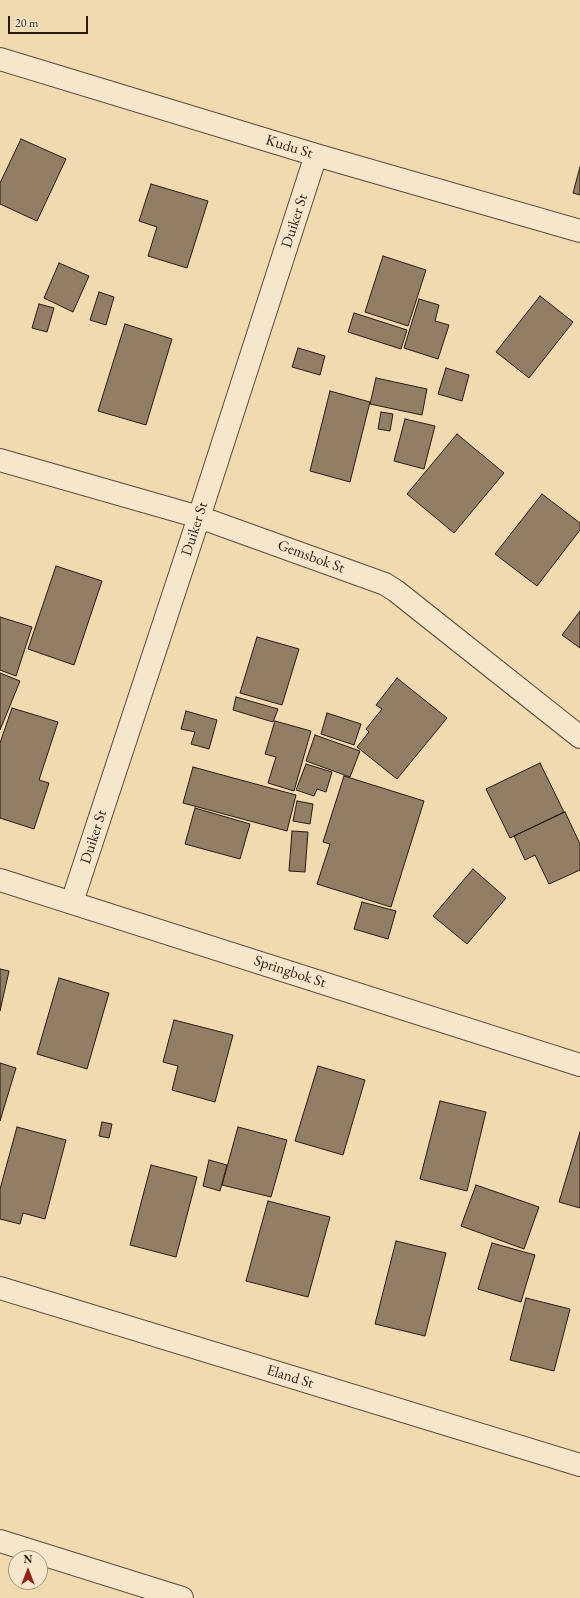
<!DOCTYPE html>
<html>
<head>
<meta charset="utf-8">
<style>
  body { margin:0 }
  #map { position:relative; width:580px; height:1598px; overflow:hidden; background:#f1d9b0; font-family:"EB Garamond",serif }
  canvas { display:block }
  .north { position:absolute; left:8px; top:1550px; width:40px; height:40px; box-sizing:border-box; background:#f6e6cc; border:1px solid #a49582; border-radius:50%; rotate:0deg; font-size:11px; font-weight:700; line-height:16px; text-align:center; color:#2a1b13 }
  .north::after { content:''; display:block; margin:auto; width:14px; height:18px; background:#8f2418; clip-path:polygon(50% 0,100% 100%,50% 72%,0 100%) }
  .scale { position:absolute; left:8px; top:16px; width:80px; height:18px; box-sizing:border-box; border:2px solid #2a1b13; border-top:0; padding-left:5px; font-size:12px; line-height:14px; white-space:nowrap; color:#2a1b13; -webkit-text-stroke:3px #f6e6cc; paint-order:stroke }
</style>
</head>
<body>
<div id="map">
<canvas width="580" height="1598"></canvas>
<div class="north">N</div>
<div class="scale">20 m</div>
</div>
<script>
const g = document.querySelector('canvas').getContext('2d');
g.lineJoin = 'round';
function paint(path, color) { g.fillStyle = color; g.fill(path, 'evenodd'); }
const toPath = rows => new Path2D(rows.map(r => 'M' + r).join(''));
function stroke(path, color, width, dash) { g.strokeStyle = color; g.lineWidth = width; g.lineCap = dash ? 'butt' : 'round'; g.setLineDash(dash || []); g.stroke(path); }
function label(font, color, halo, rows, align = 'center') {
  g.font = font + ' "EB Garamond",serif'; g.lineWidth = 3.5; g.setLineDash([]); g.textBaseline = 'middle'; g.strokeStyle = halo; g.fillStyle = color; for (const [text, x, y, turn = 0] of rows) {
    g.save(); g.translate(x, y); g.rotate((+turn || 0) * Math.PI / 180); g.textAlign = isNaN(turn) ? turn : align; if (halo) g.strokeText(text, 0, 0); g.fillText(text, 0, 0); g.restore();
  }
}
const building = toPath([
  [21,139,66,159,37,221,0,204,0,183,21,139],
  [580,167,580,195,573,193,580,167],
  [151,184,208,201,187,268,148,256,157,227,139,221,151,184],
  [383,256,426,270,408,326,365,312,383,256],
  [59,263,89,276,73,312,44,298,59,263],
  [99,292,114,297,106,325,90,320,99,292],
  [540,296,573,322,529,378,496,352,540,296],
  [419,299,439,305,435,321,449,325,438,359,404,348,419,299],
  [39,304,54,308,47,332,32,328,39,304],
  [354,313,407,330,401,349,348,332,354,313],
  [125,324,172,339,146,425,98,411,125,324],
  [298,348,325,356,320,375,292,367,298,348],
  [446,368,469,375,462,401,438,394,446,368],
  [376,378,427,389,422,415,370,404,376,378],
  [330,391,370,402,350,482,310,471,330,391],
  [381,412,393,414,390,431,378,429,381,412],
  [405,419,435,426,424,469,394,461,405,419],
  [457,434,504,473,454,533,407,494,457,434],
  [542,494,580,523,580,530,537,586,495,554,542,494],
  [56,566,102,581,74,665,28,649,56,566],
  [580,611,580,648,562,635,580,611],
  [0,617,32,627,16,676,0,670,0,617],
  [257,637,299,649,282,705,240,693,257,637],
  [0,673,20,681,0,730,0,673],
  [397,678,447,718,397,779,357,747,369,732,366,729,382,709,376,705,397,678],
  [236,697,278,709,273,722,233,710,236,697],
  [12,708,58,722,39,780,49,783,34,829,0,818,0,743,12,708],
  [186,711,217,720,209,749,191,744,195,732,181,729,186,711],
  [327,713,361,724,354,745,321,734,327,713],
  [275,721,311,731,294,791,268,783,276,757,265,754,275,721],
  [315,735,360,751,350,777,306,761,315,735],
  [540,763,564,812,510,838,486,789,540,763],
  [306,764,332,772,326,792,317,789,314,796,296,790,306,764],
  [193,767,296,795,287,831,183,803,193,767],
  [344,776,424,801,391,907,317,884,330,844,323,842,344,776],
  [297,801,313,804,310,824,293,821,297,801],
  [195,808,250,824,240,859,185,844,195,808],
  [565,812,580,844,580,870,549,884,535,855,525,860,514,836,565,812],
  [292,831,308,832,305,872,289,871,292,831],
  [473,869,506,898,467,944,433,916,473,869],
  [362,902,396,911,388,939,354,929,362,902],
  [0,969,9,971,0,1011,0,969],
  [59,978,109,993,87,1069,37,1054,59,978],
  [174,1020,233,1035,215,1102,172,1090,178,1066,163,1062,174,1020],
  [0,1063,16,1068,0,1121,0,1063],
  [318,1066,365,1080,343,1155,295,1141,318,1066],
  [440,1101,486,1112,467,1191,420,1179,440,1101],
  [102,1122,112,1124,109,1138,99,1136,102,1122],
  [17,1127,66,1140,45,1219,23,1213,20,1224,0,1219,0,1189,17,1127],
  [238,1127,287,1140,271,1197,222,1185,238,1127],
  [580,1132,580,1208,559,1202,580,1132],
  [209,1160,227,1165,220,1191,203,1186,209,1160],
  [151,1165,197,1177,176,1257,130,1245,151,1165],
  [476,1185,539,1207,524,1249,461,1226,476,1185],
  [268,1201,330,1217,308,1297,246,1281,268,1201],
  [396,1241,446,1253,425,1336,375,1324,396,1241],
  [492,1243,535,1255,521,1302,478,1289,492,1243],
  [526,1298,570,1309,554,1371,510,1360,526,1298]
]);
paint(building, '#917e65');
stroke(building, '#2a1b13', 1);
const minor = toPath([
  [0,59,316,155,580,231],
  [0,460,199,517,385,584,396,591,580,737],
  [0,880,580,1065],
  [72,902,199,517,316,155],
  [0,1288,580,1465],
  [0,1541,182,1598]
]);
stroke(minor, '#5c4a3a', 24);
stroke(minor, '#f6e6cc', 22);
label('15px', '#2a1b13', '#f6e6cc', [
  ["Kudu St",289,147,17],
  ["Duiker St",295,221,-72],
  ["Duiker St",195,529,-72],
  ["Gemsbok St",311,557,20],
  ["Duiker St",94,837,-72],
  ["Springbok St",290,972,18],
  ["Eland St",290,1377,17]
]);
</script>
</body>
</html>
